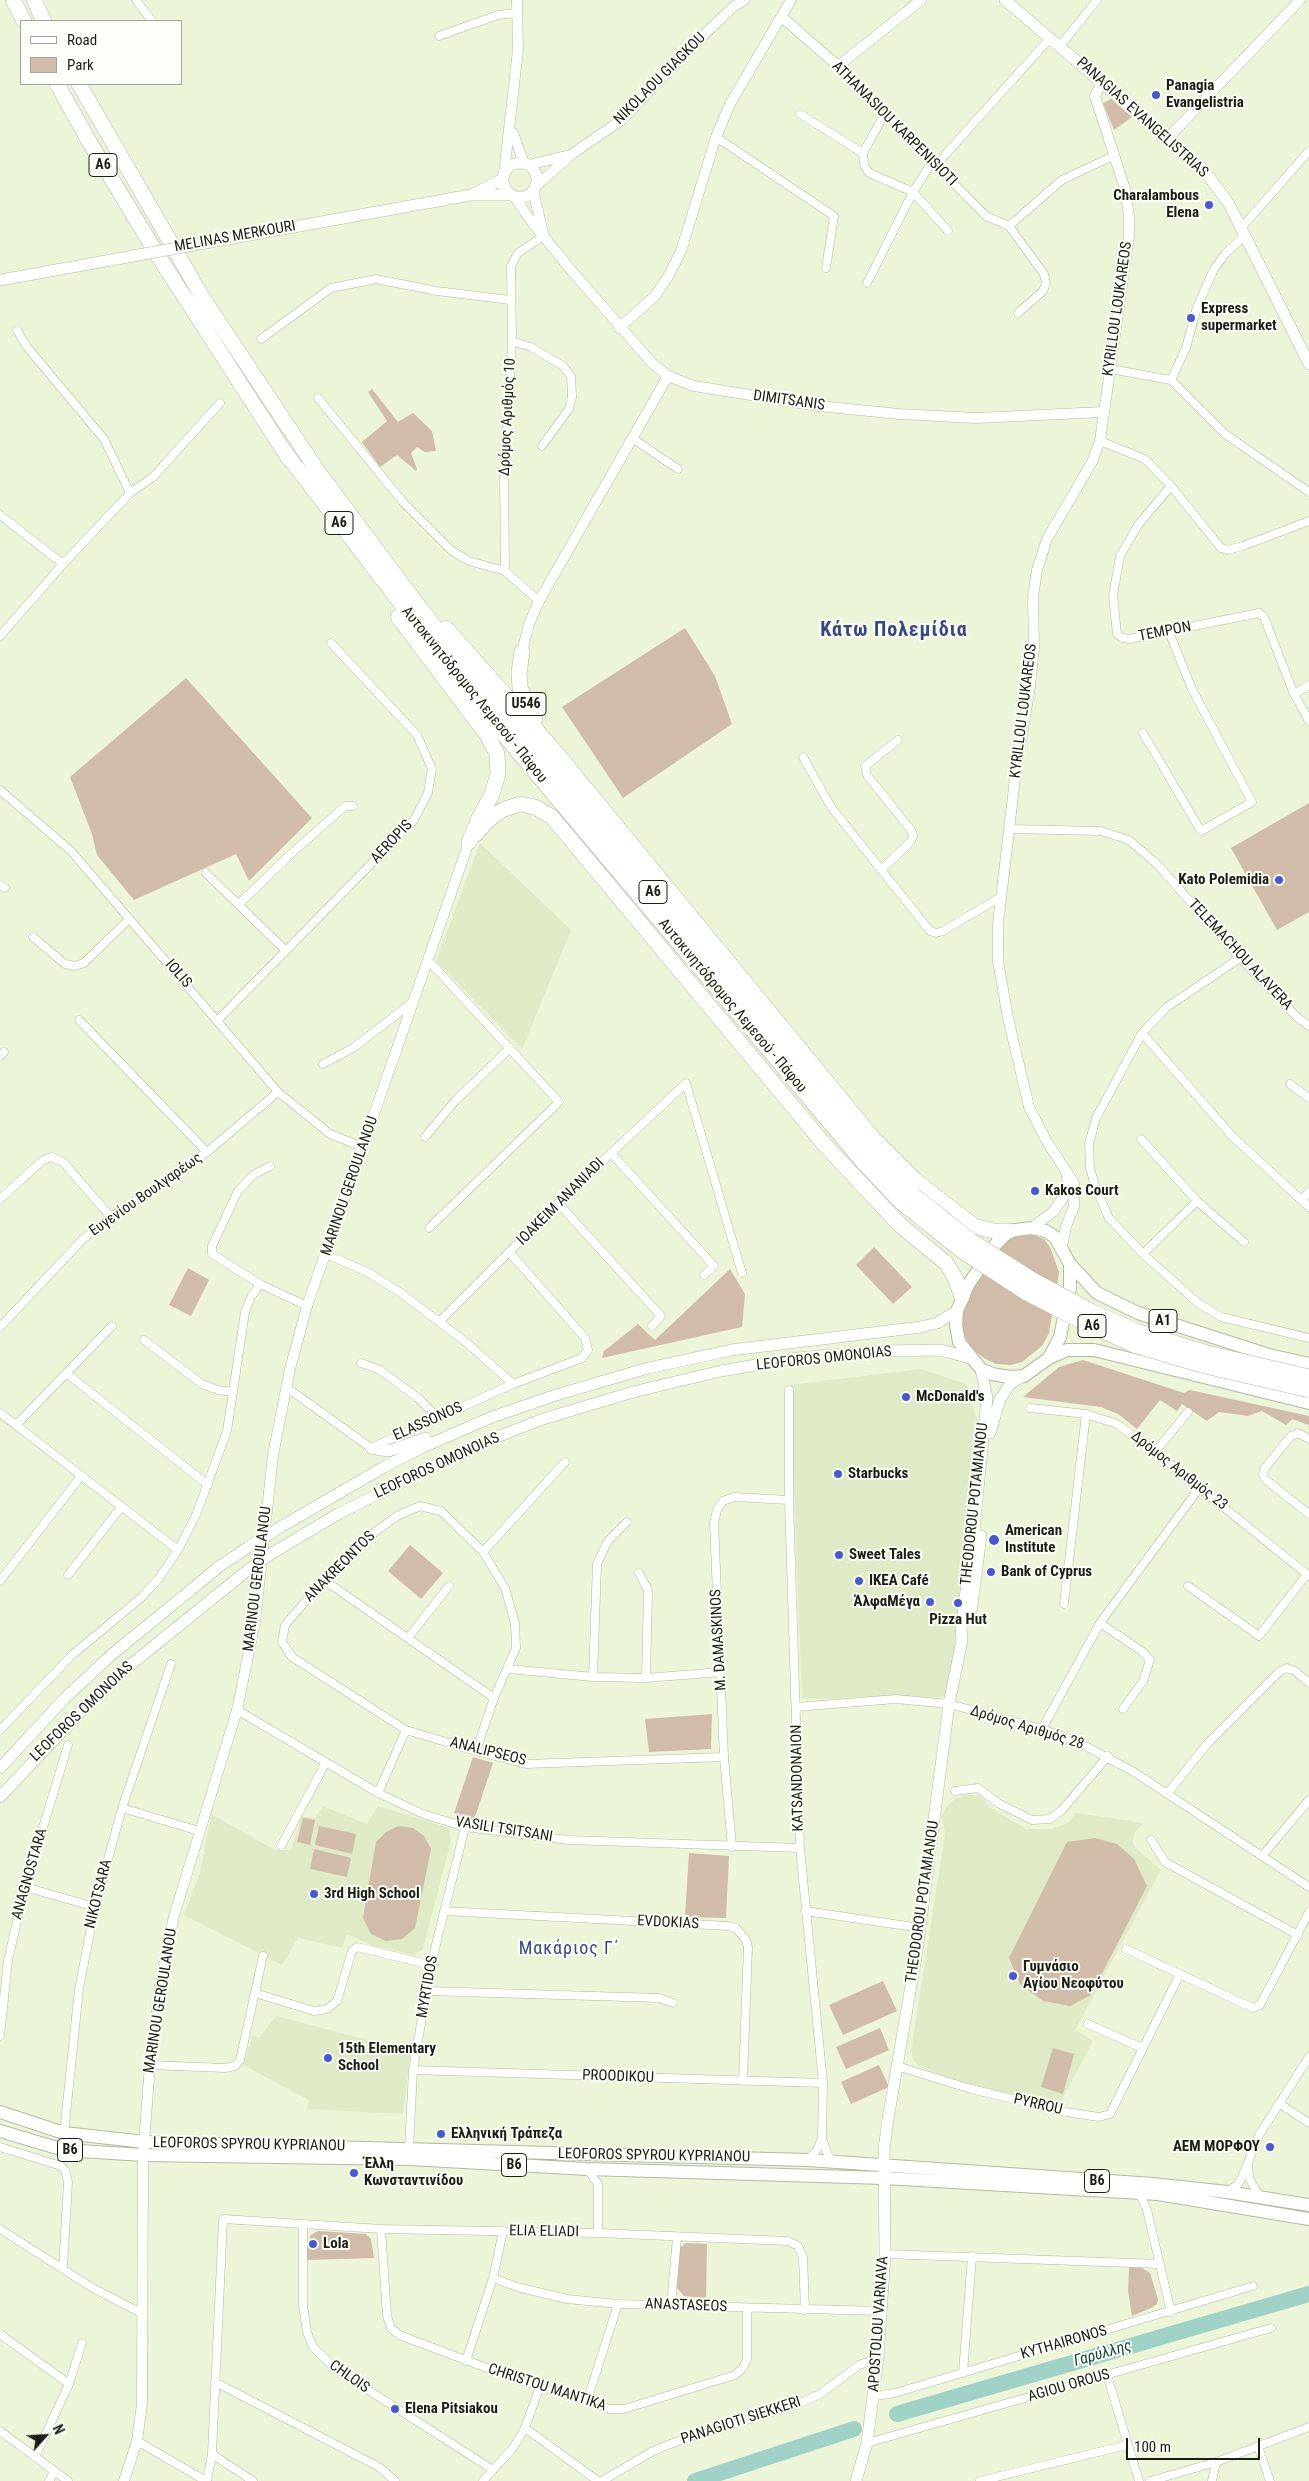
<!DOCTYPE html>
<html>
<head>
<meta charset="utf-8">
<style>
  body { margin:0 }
  #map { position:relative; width:1309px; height:2481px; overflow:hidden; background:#edf5d9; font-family:"Roboto Condensed",sans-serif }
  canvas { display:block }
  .legend { position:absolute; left:20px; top:20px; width:162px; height:65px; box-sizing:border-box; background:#fdfff9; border:1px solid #a3a59d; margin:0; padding:6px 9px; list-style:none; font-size:15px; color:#1b1e14 }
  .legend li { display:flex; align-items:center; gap:10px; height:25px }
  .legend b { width:25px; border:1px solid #a3a59d }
  .north { position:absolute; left:20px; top:2411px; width:50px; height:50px; -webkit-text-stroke:4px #fdfff9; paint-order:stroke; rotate:64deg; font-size:14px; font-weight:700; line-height:20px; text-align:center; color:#1b1e14 }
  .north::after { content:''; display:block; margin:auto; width:18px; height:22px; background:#1b1e14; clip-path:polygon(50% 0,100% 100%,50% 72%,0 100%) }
  .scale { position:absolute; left:1126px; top:2438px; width:134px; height:22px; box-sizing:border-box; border:2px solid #1b1e14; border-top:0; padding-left:6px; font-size:15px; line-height:18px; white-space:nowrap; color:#1b1e14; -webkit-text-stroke:4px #fdfff9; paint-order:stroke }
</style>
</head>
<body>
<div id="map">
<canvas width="1309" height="2481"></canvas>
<ul class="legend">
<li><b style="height:6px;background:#fff"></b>Road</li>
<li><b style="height:14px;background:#d1bba9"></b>Park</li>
</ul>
<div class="north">N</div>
<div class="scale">100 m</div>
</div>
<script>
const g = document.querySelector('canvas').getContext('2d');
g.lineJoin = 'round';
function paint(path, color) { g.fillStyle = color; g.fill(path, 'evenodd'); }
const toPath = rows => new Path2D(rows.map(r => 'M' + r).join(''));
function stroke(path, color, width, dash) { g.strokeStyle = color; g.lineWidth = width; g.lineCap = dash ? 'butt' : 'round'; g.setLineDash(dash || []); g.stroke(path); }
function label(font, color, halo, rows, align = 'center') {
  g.font = font + ' "Roboto Condensed",sans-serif'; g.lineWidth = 4; g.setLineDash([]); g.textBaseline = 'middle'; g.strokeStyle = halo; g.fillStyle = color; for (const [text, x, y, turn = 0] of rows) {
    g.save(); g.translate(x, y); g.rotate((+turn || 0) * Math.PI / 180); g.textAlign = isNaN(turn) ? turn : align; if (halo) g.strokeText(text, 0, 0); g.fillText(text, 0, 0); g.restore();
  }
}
paint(toPath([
  [480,843,571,930,522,1049,436,961],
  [921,1369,966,1384,984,1442,947,1697,802,1699,790,1385],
  [968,1794,981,1797,989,1807,1026,1829,1052,1829,1068,1823,1076,1813,1144,1823,1135,1832,1133,1842,1136,1848,1161,1870,1075,2030,1093,2041,1059,2105,999,2093,929,2071,920,2067,914,2061,911,2051,945,1834,942,1816,947,1806,956,1798],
  [323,1806,367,1824,378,1806,449,1828,451,1841,423,1949,413,1955,373,1946,347,1934,342,1948,298,1938,282,1965,184,1915,200,1873,211,1814,275,1850,291,1850,302,1816,315,1818],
  [276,2016,411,2051,403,2114,307,2109,309,2100,243,2065,253,2035,259,2038]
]), '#dfeac7');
paint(toPath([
  [1111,99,1132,117,1114,130,1103,103],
  [372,389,398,422,413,413,432,431,436,451,425,452,417,447,411,453,417,469,416,471,397,455,380,467,362,442,387,421,368,392],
  [685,628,715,676,732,724,623,798,562,707],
  [186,678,312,818,249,881,236,854,134,900,97,855,92,834,70,777],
  [1309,803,1309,912,1277,930,1231,848],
  [1031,1234,1044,1239,1050,1247,1059,1272,1049,1333,1042,1346,1022,1362,1011,1365,996,1364,984,1358,973,1350,967,1340,961,1329,964,1299,1008,1238],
  [874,1247,912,1287,893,1304,856,1265],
  [188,1268,209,1280,191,1316,169,1305],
  [730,1269,745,1294,742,1327,602,1358,604,1351,638,1324,655,1340],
  [1083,1360,1184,1393,1190,1390,1309,1416,1309,1425,1292,1419,1286,1425,1262,1411,1248,1416,1219,1412,1207,1421,1182,1404,1177,1411,1160,1400,1137,1429,1118,1414,1101,1407,1023,1397,1059,1367],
  [410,1545,443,1573,421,1599,388,1571],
  [712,1714,711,1749,649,1752,645,1719],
  [473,1757,493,1763,474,1820,454,1813],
  [303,1818,315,1820,310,1845,297,1842],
  [319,1826,356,1834,352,1854,315,1845],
  [398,1826,413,1828,424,1836,431,1849,415,1928,402,1939,386,1941,371,1934,363,1918,376,1842,386,1832],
  [1095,1838,1117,1844,1134,1859,1147,1886,1091,1995,1070,2006,1043,2001,1020,1984,1009,1958,1067,1842],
  [314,1849,351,1858,347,1877,310,1869],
  [689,1853,729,1856,726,1918,685,1917],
  [883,1981,897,2011,843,2035,829,2005],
  [880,2028,889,2050,846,2069,836,2047],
  [1053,2048,1074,2054,1063,2094,1041,2087],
  [879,2065,889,2087,851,2104,841,2082],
  [318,2231,366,2234,371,2239,374,2258,307,2260,307,2244,311,2235],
  [686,2243,707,2244,706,2298,684,2296,677,2288,677,2250],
  [1131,2267,1142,2268,1150,2273,1158,2299,1157,2304,1151,2308,1132,2316,1128,2291,1129,2268]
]), '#d1bba9');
stroke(toPath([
  [897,2414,1309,2294],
  [695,2481,854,2429]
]), '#a0d1c7', 16);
const minor = toPath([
  [136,0,152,21],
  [439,36,498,15,517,13],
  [1061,45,1097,0],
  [838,66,986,216,1009,226,1044,274,1046,283,1043,291,1018,313],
  [800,114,863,153],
  [884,115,863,153,864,165,869,173,913,192,948,231],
  [716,137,834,216,826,268],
  [936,165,1051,37],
  [1009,226,1062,180,1115,155],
  [1242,227,1309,151],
  [867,283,913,192,932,162],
  [17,330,27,347,104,439,130,493],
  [261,339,331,288,376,279,437,291,510,300],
  [512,341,531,347,563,366,571,376,572,397,569,409,542,446],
  [1110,369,1171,380,1225,434,1309,492],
  [1171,380,1186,348,1197,307,1214,269,1225,254,1245,235],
  [318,398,403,502,452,551,469,561,505,571],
  [632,438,678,469],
  [1100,441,1145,459,1171,486,1221,548,1227,550,1243,546,1309,521],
  [1171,486,1138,525,1120,556,1113,596,1117,634,1122,638,1129,639,1259,613,1264,617,1294,694,1309,721],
  [0,515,63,564],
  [539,601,505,571,504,473,512,341,511,266,518,253,545,235],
  [0,636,63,564,130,493,153,477,220,403],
  [1294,694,1309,685],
  [1143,733,1201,831,1252,802,1192,689,1169,632],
  [803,757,831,807,930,931,936,933,943,931,1002,896],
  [0,790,71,851,278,1092,330,1134,363,1147],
  [1010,829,1101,831,1129,840,1158,865,1240,958,1298,1018,1309,1026],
  [881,870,911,841,913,835,911,830,867,775,865,766,898,740],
  [206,873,286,951],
  [0,885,5,888],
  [239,904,293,852,345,806,353,806],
  [33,937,65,964,75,966,84,963,129,919],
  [1240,958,1167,1007,1142,1033,1096,1118,1089,1144,1090,1168,1096,1189,1109,1218,1143,1254,1198,1303,1221,1317,1309,1338],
  [428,960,559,1102,429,1228],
  [79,1020,207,1152],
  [218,1020,414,820,428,793,432,769,417,735,331,643],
  [1142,1033,1233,1137,1309,1207],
  [0,1056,4,1052],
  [323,1064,353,1048,414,1001],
  [1290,1084,1309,1098],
  [425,1137,455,1101,510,1048],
  [1141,1139,1197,1201,1244,1242],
  [611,1153,714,1266,704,1275],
  [270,1166,253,1175,238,1191,212,1246,212,1254,260,1284,307,1306],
  [0,1199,43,1160,52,1157,63,1162,111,1217],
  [1302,1200,1309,1192],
  [558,1203,661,1316,652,1326],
  [326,1254,369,1273,401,1293,467,1343,513,1384],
  [1143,1254,1197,1201],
  [439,1322,558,1203,686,1083,742,1273],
  [0,1327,83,1239,111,1217,207,1152,278,1092],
  [144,1340,202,1384,218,1390,233,1392],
  [361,1363,380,1370,418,1398,438,1418],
  [66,1373,208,1485],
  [286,1387,371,1448,513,1384,582,1358,588,1350,585,1338,510,1253],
  [789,1390,789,1500,800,1848,823,2083,822,2139,816,2151,808,2160],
  [1030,1408,1086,1414,1117,1424,1155,1452,1309,1576],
  [0,1413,178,1550],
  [16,1425,112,1326],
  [1309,1439,1298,1433,1291,1436,1264,1469,1263,1475,1266,1480,1309,1514],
  [1155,1452,1188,1412],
  [483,1552,565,1462],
  [639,1573,648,1590,646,1678],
  [68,1575,121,1507],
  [324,1580,494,1698],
  [0,1581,81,1476],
  [1188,1586,1259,1636,1307,1574],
  [1064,1604,1086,1414],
  [1100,1623,1143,1652,1150,1660,1143,1681,1123,1709],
  [408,1638,449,1586],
  [509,1669,593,1677,646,1678,721,1672],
  [593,1677,597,1564,608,1541,627,1522],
  [796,1707,896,1699,949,1704,1042,1729,1078,1742,1134,1772,1309,1887],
  [237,1710,378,1793,423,1814,465,1827,569,1840,800,1848],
  [1042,1729,1100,1623,1200,1487],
  [0,1730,72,1655,142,1597,159,1578,178,1550,196,1515,227,1431,245,1312,251,1297,260,1284],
  [476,1751,494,1698,516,1648,515,1623,505,1588,483,1552,441,1511,420,1506,397,1516,364,1540,324,1580,285,1625,282,1642,292,1657,406,1730,476,1751,526,1764,724,1757],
  [955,1791,978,1788,998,1803,1032,1820,1050,1819,1062,1810,1108,1756],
  [378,1793,406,1730],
  [1167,1794,1207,1744,1279,1672,1287,1668,1295,1671,1309,1683],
  [122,1808,199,1831],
  [1151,1840,1165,1862,1298,1935],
  [281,1846,326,1762],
  [732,1847,724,1757,714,1523,717,1510,723,1501,734,1497,789,1500],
  [1263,1855,1309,1800],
  [25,1887,95,1907],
  [444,1911,728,1926,736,1928,746,1940,748,1947,743,2081],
  [805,1911,921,1928],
  [1126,1949,1253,2008,1260,2005,1309,1912],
  [428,1991,659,1998,673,2003],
  [255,1993,314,2011,327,2009,337,2001,352,1951,357,1947,431,1965],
  [1088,2024,1142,2048],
  [0,2036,8,1960,25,1887,68,1745],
  [150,2065,225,2068,235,2066,240,2060,263,1956],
  [897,2066,971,2089,1066,2112,1099,2117,1110,2114,1180,1974],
  [413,2070,823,2083],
  [1280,2104,1309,2123],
  [64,2133,79,1989,95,1907,122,1808,171,1664],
  [822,2139,828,2155,834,2161],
  [0,2147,61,2166,65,2170,68,2182,63,2269],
  [409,2149,413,2070,431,1965,465,1827],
  [1248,2164,1249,2178,1260,2197],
  [587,2169,598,2184,598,2233],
  [1227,2192,1238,2184,1242,2177,1259,2135,1309,2057],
  [1139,2193,1147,2210,1171,2312],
  [303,2224,303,2306,307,2332,313,2347,337,2370,493,2470],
  [0,2229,91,2287,143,2314],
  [381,2229,387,2316,391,2328,399,2335,511,2377,610,2409,624,2409,735,2375,743,2368,747,2359,747,2308],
  [885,2254,1159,2264],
  [493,2278,517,2287,567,2299,618,2304,882,2311],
  [671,2304,677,2238],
  [0,2334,69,2384],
  [466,2361,493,2278,503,2231],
  [963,2373,972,2256],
  [1107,2375,1139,2481],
  [215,2382,379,2467,395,2481],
  [874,2396,895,2393,1253,2286],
  [587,2401,618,2304],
  [525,2428,598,2481],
  [0,2431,68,2481],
  [137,2441,206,2481],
  [867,2443,1271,2328],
  [1258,2446,1270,2481],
  [212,2454,253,2481],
  [35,2457,69,2384,82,2343],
  [49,2481,54,2472],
  [207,2481,212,2454,223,2219,381,2229,598,2233,788,2241,798,2246,803,2257,805,2310],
  [483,2481,513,2448,525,2428,540,2386],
  [602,2481,653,2451,678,2441,796,2405,820,2394,859,2365,878,2358],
  [980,2481,1127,2445],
  [1150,2481,1216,2462,1309,2427],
  [1212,2481,1216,2462]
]);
const tertiary = toPath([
  [783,18,838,66,921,0],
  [513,133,524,163],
  [1167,139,1300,0],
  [528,165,566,156],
  [504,173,518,50,517,0],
  [535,187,572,154,623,119,688,50,733,7,744,0],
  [533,190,543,233],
  [515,197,528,217,571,270,652,363,668,376,694,386,819,406,899,414,976,418,1103,412],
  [619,328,655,296,669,275,681,251,716,137,730,104,791,0],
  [522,652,529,624,539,601,668,376],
  [1031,1228,1053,1212,1065,1195,1068,1183,1066,1172],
  [1062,1246,1066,1226,1074,1207,1074,1183,1047,1142,1029,1107,1008,1018,998,961,998,924,1016,770,1030,687,1034,647,1033,597,1037,570,1047,539,1092,462,1100,441,1129,235,1129,216,1125,189,1095,96,1101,83],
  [124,2481,137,2441,142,2404,143,2155,150,2065,160,1985,174,1916,237,1710,255,1622,273,1455,290,1369,307,1306,469,842]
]);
const secondary = toPath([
  [1005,0,1204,170,1229,204,1309,364],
  '503 180a17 17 0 1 1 34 0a17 17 0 1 1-34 0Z',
  [477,195,512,195],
  [227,239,471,195,503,179],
  [0,280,133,256],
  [990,1433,1000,1399,1011,1383,1023,1376],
  [371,1448,388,1451,426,1438],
  [277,1529,384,1467,421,1448,492,1417,556,1395,648,1368,731,1350,921,1327,937,1323,957,1311],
  [274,1552,338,1514,474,1446,543,1419,633,1392,721,1371,798,1358,879,1351,941,1350,970,1358],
  [970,1620,981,1536],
  [0,1768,64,1699,110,1656,220,1566,250,1546],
  [0,1797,107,1684,249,1569],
  [856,2481,867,2443,878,2358,885,2254,884,2150,888,2119,917,1951,949,1704,962,1640,961,1628,973,1540,987,1398,981,1369]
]);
const primary = toPath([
  [1031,1228,1046,1231,1055,1237,1070,1264,1070,1288,1060,1337,1049,1358,1024,1376,1010,1377,992,1374,981,1369,959,1342,956,1325,957,1311,968,1285,995,1245,1009,1231,1031,1228],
  [1070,1264,1097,1293,1138,1313,1269,1355,1309,1364],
  [1049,1358,1067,1350,1094,1350,1309,1403],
  [0,2112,64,2133,145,2142,808,2160,1153,2184,1227,2192,1309,2205],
  [0,2131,64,2150,143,2155,410,2159,587,2169,884,2178,1158,2194,1309,2219]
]);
const motorway = toPath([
  [13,0,24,21],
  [34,0,44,21],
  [57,84,90,143,160,259,289,459],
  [79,84,204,300,317,470,402,584,455,653,872,1156,912,1194],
  [284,451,478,704,863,1162,902,1203],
  [398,617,487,735,497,754,498,774,492,794,479,818,469,842],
  [446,628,554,750,873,1138,915,1180,974,1226,993,1231,1009,1231],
  [522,652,519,673,520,688,535,719],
  [476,834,487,821,502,810,520,804,535,807,552,817,824,1144,900,1225,947,1264,956,1280,962,1297]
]);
stroke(minor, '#b2ba9f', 9);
stroke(tertiary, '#b2ba9f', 11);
stroke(secondary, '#b2ba9f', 12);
stroke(primary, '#b2ba9f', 14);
stroke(motorway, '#b2ba9f', 16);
stroke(minor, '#fff', 8);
stroke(tertiary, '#fff', 10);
stroke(secondary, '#fff', 11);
stroke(primary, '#fff', 12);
stroke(motorway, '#fff', 15);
const secondaryBridge = toPath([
  [133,256,227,239],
  [250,1546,277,1529],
  [249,1569,274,1552]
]);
const motorwayBridge = toPath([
  [912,1194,970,1240,1033,1280,1093,1312,1139,1332,1207,1353,1309,1377],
  [902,1203,962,1251,1025,1292,1087,1324,1134,1345,1205,1366,1309,1390]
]);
stroke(secondaryBridge, '#b2ba9f', 12, []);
stroke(motorwayBridge, '#b2ba9f', 16, []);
stroke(secondaryBridge, '#fff', 11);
stroke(motorwayBridge, '#fff', 15);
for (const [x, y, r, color] of [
  [1156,95,5,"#4858cd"],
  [1209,205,5,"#4858cd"],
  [1191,318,5,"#4858cd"],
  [1279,880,5,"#4858cd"],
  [1035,1191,5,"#4858cd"],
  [906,1397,5,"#4858cd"],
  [838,1474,5,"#4858cd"],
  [994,1540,6,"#4858cd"],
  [839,1555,5,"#4858cd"],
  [991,1572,5,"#4858cd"],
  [859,1581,5,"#4858cd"],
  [930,1602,5,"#4858cd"],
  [958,1603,5,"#4858cd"],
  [314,1894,5,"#4858cd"],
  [1013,1976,5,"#4858cd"],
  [328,2058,5,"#4858cd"],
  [441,2134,5,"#4858cd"],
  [1270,2147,5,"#4858cd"],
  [354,2173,5,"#4858cd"],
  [313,2244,5,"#4858cd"],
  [395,2409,5,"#4858cd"]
]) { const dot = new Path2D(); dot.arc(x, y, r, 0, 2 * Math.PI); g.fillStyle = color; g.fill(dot); stroke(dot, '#fdfff9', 2); }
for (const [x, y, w] of [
  [103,165,28],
  [339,523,28],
  [526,704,40],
  [653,892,28],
  [1163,1321,28],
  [1092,1326,28],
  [70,2150,25],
  [514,2165,25],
  [1097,2181,25]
]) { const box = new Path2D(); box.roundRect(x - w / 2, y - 11.5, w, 23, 4); g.fillStyle = '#fdfff9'; g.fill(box); stroke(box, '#1b1e14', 1); }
label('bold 14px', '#1b1e14', null, [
  ["A6",103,165],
  ["A6",339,523],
  ["U546",526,704],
  ["A6",653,892],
  ["A1",1163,1321],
  ["A6",1092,1326],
  ["B6",70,2150],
  ["B6",514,2165],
  ["B6",1097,2181]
]);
label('15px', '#1b1e14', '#fdfff9', [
  ["NIKOLAOU GIAGKOU",660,79,-45],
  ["PANAGIAS EVANGELISTRIAS",1142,118,42],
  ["ATHANASIOU KARPENISIOTI",894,124,45],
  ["MELINAS MERKOURI",235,237,-10],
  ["KYRILLOU LOUKAREOS",1118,309,-82],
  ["DIMITSANIS",789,401,8],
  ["Δρόμος Αριθμός 10",508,417,-87],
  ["TEMPON",1165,632,-11],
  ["Αυτοκινητόδρομος Λεμεσού - Πάφου",474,695,51],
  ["KYRILLOU LOUKAREOS",1024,711,-83],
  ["AEROPIS",392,842,-47],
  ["TELEMACHOU ALAVERA",1240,955,47],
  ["IOLIS",178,974,49],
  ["Αυτοκινητόδρομος Λεμεσού - Πάφου",732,1006,50],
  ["MARINOU GEROULANOU",350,1186,-71],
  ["Ευγενίου Βουλγαρέως",146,1195,-35],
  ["IOAKEIM ANANIADI",561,1202,-45],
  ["LEOFOROS OMONOIAS",824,1359,-6],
  ["ELASSONOS",428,1422,-24],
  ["LEOFOROS OMONOIAS",437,1466,-25],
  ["Δρόμος Αριθμός 23",1179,1471,38],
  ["THEODOROU POTAMIANOU",975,1504,-84],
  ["ANAKREONTOS",340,1567,-45],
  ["MARINOU GEROULANOU",258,1579,-83],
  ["M. DAMASKINOS",719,1640,-93],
  ["LEOFOROS OMONOIAS",82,1712,-44],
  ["Δρόμος Αριθμός 28",1027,1728,17],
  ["ANALIPSEOS",488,1752,14],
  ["KATSANDONAION",798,1778,-91],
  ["VASILI TSITSANI",504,1830,9],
  ["ANAGNOSTARA",30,1874,-74],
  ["NIKOTSARA",99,1894,-76],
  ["THEODOROU POTAMIANOU",923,1902,-82],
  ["EVDOKIAS",668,1923,3],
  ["MYRTIDOS",428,1987,-80],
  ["MARINOU GEROULANOU",161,2001,-81],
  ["PROODIKOU",618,2077,2],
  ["PYRROU",1038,2105,13],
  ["LEOFOROS SPYROU KYPRIANOU",249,2145,1],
  ["LEOFOROS SPYROU KYPRIANOU",654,2156,1],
  ["ELIA ELIADI",544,2232,1],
  ["ANASTASEOS",686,2306,2],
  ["APOSTOLOU VARNAVA",879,2324,-86],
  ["KYTHAIRONOS",1064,2343,-16],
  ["CHLOIS",349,2377,35],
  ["AGIOU OROUS",1069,2386,-16],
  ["CHRISTOU MANTIKA",547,2388,18],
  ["PANAGIOTI SIEKKERI",741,2421,-18]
]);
label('bold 15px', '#1b1e14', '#fdfff9', [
  ["Panagia",1166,86],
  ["Evangelistria",1166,103],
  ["Charalambous",1199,196,"right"],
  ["Elena",1199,213,"right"],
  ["Express",1201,309],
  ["supermarket",1201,326],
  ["Kato Polemidia",1269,880,"right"],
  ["Kakos Court",1045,1191],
  ["McDonald's",916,1397],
  ["Starbucks",848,1474],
  ["American",1005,1531],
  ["Institute",1005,1548],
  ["Sweet Tales",849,1555],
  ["Bank of Cyprus",1001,1572],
  ["IKEA Café",869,1581],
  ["ΆλφαΜέγα",920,1602,"right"],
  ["Pizza Hut",958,1620,"center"],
  ["3rd High School",324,1894],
  ["Γυμνάσιο",1023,1967],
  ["Αγίου Νεοφύτου",1023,1984],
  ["15th Elementary",338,2049],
  ["School",338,2066],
  ["Ελληνική Τράπεζα",451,2134],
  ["ΑΕΜ ΜΟΡΦΟΥ",1260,2147,"right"],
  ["Έλλη",364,2164],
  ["Κωνσταντινίδου",364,2181],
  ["Lola",323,2244],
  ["Elena Pitsiakou",405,2409]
], 'left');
label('italic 16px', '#17423c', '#fdfff9', [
  ["Γαρύλλης",1103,2354,-16]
]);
g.letterSpacing = '1px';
label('18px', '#3a4682', '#fdfff9', [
  ["Μακάριος Γ΄",569,1949]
]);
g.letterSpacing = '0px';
g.letterSpacing = '1px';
label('bold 20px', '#3a4682', '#fdfff9', [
  ["Κάτω Πολεμίδια",894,631]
]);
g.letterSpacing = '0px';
</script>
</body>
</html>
